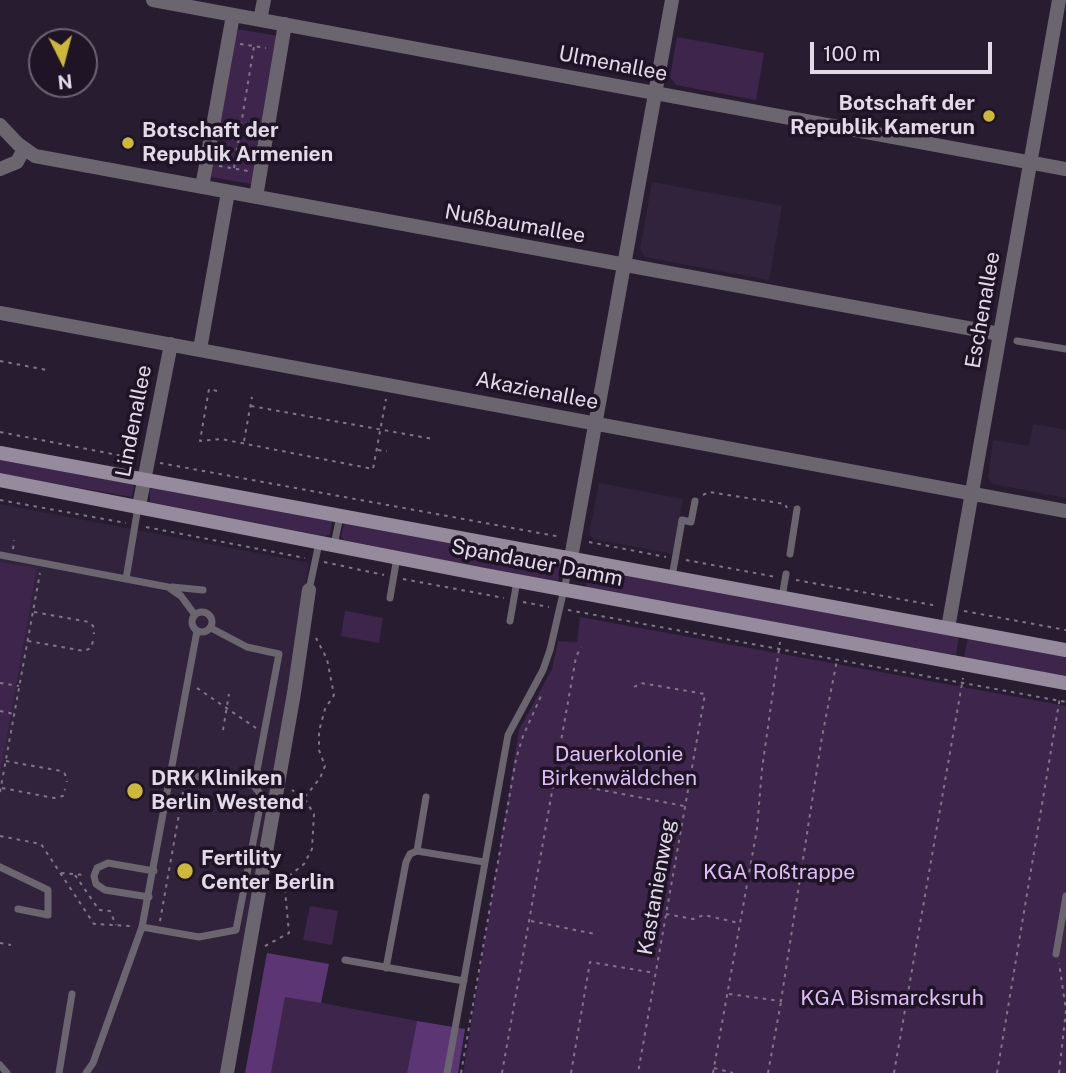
<!DOCTYPE html>
<html>
<head>
<meta charset="utf-8">
<style>
  body { margin:0 }
  #map { position:relative; width:1066px; height:1073px; overflow:hidden; background:#281d30; font-family:"Public Sans",sans-serif }
  canvas { display:block }
  .north { position:absolute; left:28px; top:28px; width:70px; height:70px; box-sizing:border-box; background:#1f1326; border:2px solid #6d6374; border-radius:50%; rotate:174deg; font-size:19px; font-weight:700; line-height:28px; text-align:center; color:#e2dae8 }
  .north::after { content:''; display:block; margin:auto; width:24px; height:32px; background:#ccb939; clip-path:polygon(50% 0,100% 100%,50% 72%,0 100%) }
  .scale { position:absolute; left:810px; top:42px; width:182px; height:32px; box-sizing:border-box; border:4px solid #e2dae8; border-top:0; padding-left:9px; font-size:21px; line-height:24px; white-space:nowrap; color:#e2dae8; -webkit-text-stroke:5px #1f1326; paint-order:stroke }
</style>
</head>
<body>
<div id="map">
<canvas width="1066" height="1073"></canvas>
<div class="north">N</div>
<div class="scale">100 m</div>
</div>
<script>
const g = document.querySelector('canvas').getContext('2d');
g.lineJoin = 'round';
function paint(path, color) { g.fillStyle = color; g.fill(path, 'evenodd'); }
const toPath = rows => new Path2D(rows.map(r => 'M' + r).join(''));
function stroke(path, color, width, dash) { g.strokeStyle = color; g.lineWidth = width; g.lineCap = dash ? 'butt' : 'round'; g.setLineDash(dash || []); g.stroke(path); }
function label(font, color, halo, rows, align = 'center') {
  g.font = font + ' "Public Sans",sans-serif'; g.lineWidth = 7; g.setLineDash([]); g.textBaseline = 'middle'; g.strokeStyle = halo; g.fillStyle = color; for (const [text, x, y, turn = 0] of rows) {
    g.save(); g.translate(x, y); g.rotate((+turn || 0) * Math.PI / 180); g.textAlign = isNaN(turn) ? turn : align; if (halo) g.strokeText(text, 0, 0); g.fillText(text, 0, 0); g.restore();
  }
}
paint(toPath([
  [652,182,782,206,769,280,645,257,640,249],
  [1033,424,1066,430,1066,498,993,484,988,477,993,440,1029,446],
  [599,483,683,499,673,554,594,539,589,534],
  [0,504,309,563,238,983,220,1073,0,1073]
]), '#32233c');
paint(toPath([
  [237,29,278,36,251,184,211,177],
  [677,37,764,53,756,100,676,85,670,77],
  [0,460,130,483,134,486,132,497,0,474],
  [153,488,332,521,330,535,324,536,150,502,150,489],
  [344,524,560,562,562,566,558,581,554,583,344,540,341,537],
  [0,562,37,568,0,774],
  [589,568,959,636,956,655,586,588],
  [345,611,383,618,379,643,341,636],
  [580,617,1066,706,1066,1073,463,1073,519,730,552,669,558,641,577,642],
  [968,638,1066,656,1066,676,964,657],
  [310,906,338,911,332,945,303,940],
  [285,996,417,1021,407,1073,271,1073]
]), '#3d254c');
paint(toPath([
  [267,953,329,964,321,1003,285,997,271,1073,245,1073],
  [417,1021,465,1029,458,1073,407,1073]
]), '#5c3674');
stroke(toPath([
  [240,44,266,48],
  [219,166,248,171],
  [234,168,254,46],
  [0,361,47,370],
  [217,391,209,389,200,441,221,439,373,469,386,399],
  [251,406,433,439],
  [0,432,133,458],
  [244,441,252,397],
  [378,450,387,451],
  [160,463,561,537],
  [703,495,709,492,785,504,787,508],
  [0,500,126,523],
  [146,527,305,558],
  [589,542,666,557],
  [13,549,14,540],
  [686,560,776,577],
  [324,562,384,575],
  [403,579,504,598],
  [796,580,938,606],
  [523,602,549,607],
  [568,610,1066,702],
  [964,611,1066,630],
  [34,612,89,622,93,626,94,634],
  [28,641,84,651,91,648,93,641],
  [0,683,19,686],
  [634,687,641,683,705,694,638,1073],
  [197,688,256,728],
  [0,711,14,714],
  [223,730,229,694],
  [6,761,61,771,65,774,67,782],
  [555,781,684,806],
  [2,788,54,798,63,796,65,789],
  [0,792,40,573],
  [305,797,320,778,325,766,319,750,319,731,325,709,334,695,327,659,316,638],
  [0,836,41,844,94,924,131,926],
  [61,873,83,875],
  [75,875,99,910,110,911,116,925],
  [666,914,693,919,704,915,739,923],
  [160,921,184,786],
  [531,921,595,934],
  [0,943,11,945],
  [265,946,289,933,285,890,289,876,304,864,312,849,314,814,304,798,292,790],
  [729,994,781,1001,822,737,837,660],
  [714,1068,733,1073],
  [461,1073,516,759,523,736,541,696],
  [502,1073,576,657,581,647],
  [571,1073,590,962,655,973],
  [713,1073,757,829,762,769,780,642],
  [768,1073,781,1002],
  [894,1073,963,678],
  [997,1073,1060,697],
  [1059,1073,1066,1010,1059,963]
]), '#807687', 2, [3.5, 5]);
stroke(toPath([
  [1017,341,1066,349],
  [334,545,340,516],
  [790,554,797,509],
  [0,555,168,587,181,596,195,615],
  [672,577,682,520,691,522,695,501],
  [126,579,138,507],
  [172,587,203,590],
  [309,590,319,543],
  [782,597,786,574],
  [390,598,397,557],
  '192 622a10 10 0 1 1 20 0a10 10 0 1 1-20 0Z',
  [510,621,517,581],
  [171,772,254,786],
  [417,851,426,797],
  [0,867,48,890,48,915,18,909],
  [149,897,105,890,96,884,94,876,97,868,108,863,154,871],
  [142,927,199,937,236,930,262,796,254,786,279,654,247,647,211,628],
  [1056,954,1066,896],
  [345,960,464,981],
  [386,968,406,862,410,854,417,851,484,862],
  [0,1065,7,1073],
  [59,1073,72,994],
  [86,1073,93,1063,142,927,197,631],
  [447,1073,508,735,543,670,550,650,571,559]
]), '#6b6570', 7);
stroke(toPath([
  [153,0,1066,169],
  [260,20,264,0],
  [0,125,18,144,35,156,1000,334],
  [0,169,17,162,24,149],
  [202,187,233,15],
  [256,197,285,24],
  [0,313,1066,511],
  [200,349,228,192],
  [139,506,171,344],
  [571,558,672,0],
  [948,628,1059,0],
  [227,1073,294,693,309,590]
]), '#6b6570', 14);
stroke(toPath([
  [0,453,1066,650],
  [0,480,480,574,1066,683]
]), '#958b9c', 14);
for (const [x, y, r, color] of [
  [989,116,7,"#ccb939"],
  [128,143,7,"#ccb939"],
  [135,791,9,"#ccb939"],
  [185,871,9,"#ccb939"]
]) { const dot = new Path2D(); dot.arc(x, y, r, 0, 2 * Math.PI); g.fillStyle = color; g.fill(dot); stroke(dot, '#1f1326', 2.5); }
label('21px', '#e2dae8', '#1f1326', [
  ["Ulmenallee",613,64,11],
  ["Nußbaumallee",515,224,10],
  ["Eschenallee",983,310,-80],
  ["Akazienallee",537,391,11],
  ["Lindenallee",134,421,-79],
  ["Spandauer Damm",537,563,11],
  ["Kastanienweg",657,887,-80]
]);
label('bold 21px', '#e2dae8', '#1f1326', [
  ["Botschaft der",975,104,"right"],
  ["Republik Kamerun",975,128,"right"],
  ["Botschaft der",142,131],
  ["Republik Armenien",142,155],
  ["DRK Kliniken",151,779],
  ["Berlin Westend",151,803],
  ["Fertility",201,859],
  ["Center Berlin",201,883]
], 'left');
label('21px', '#debef5', '#1f1326', [
  ["Dauerkolonie",619,755],
  ["Birkenwäldchen",619,779],
  ["KGA Roßtrappe",779,873],
  ["KGA Bismarcksruh",892,999]
]);
</script>
</body>
</html>
